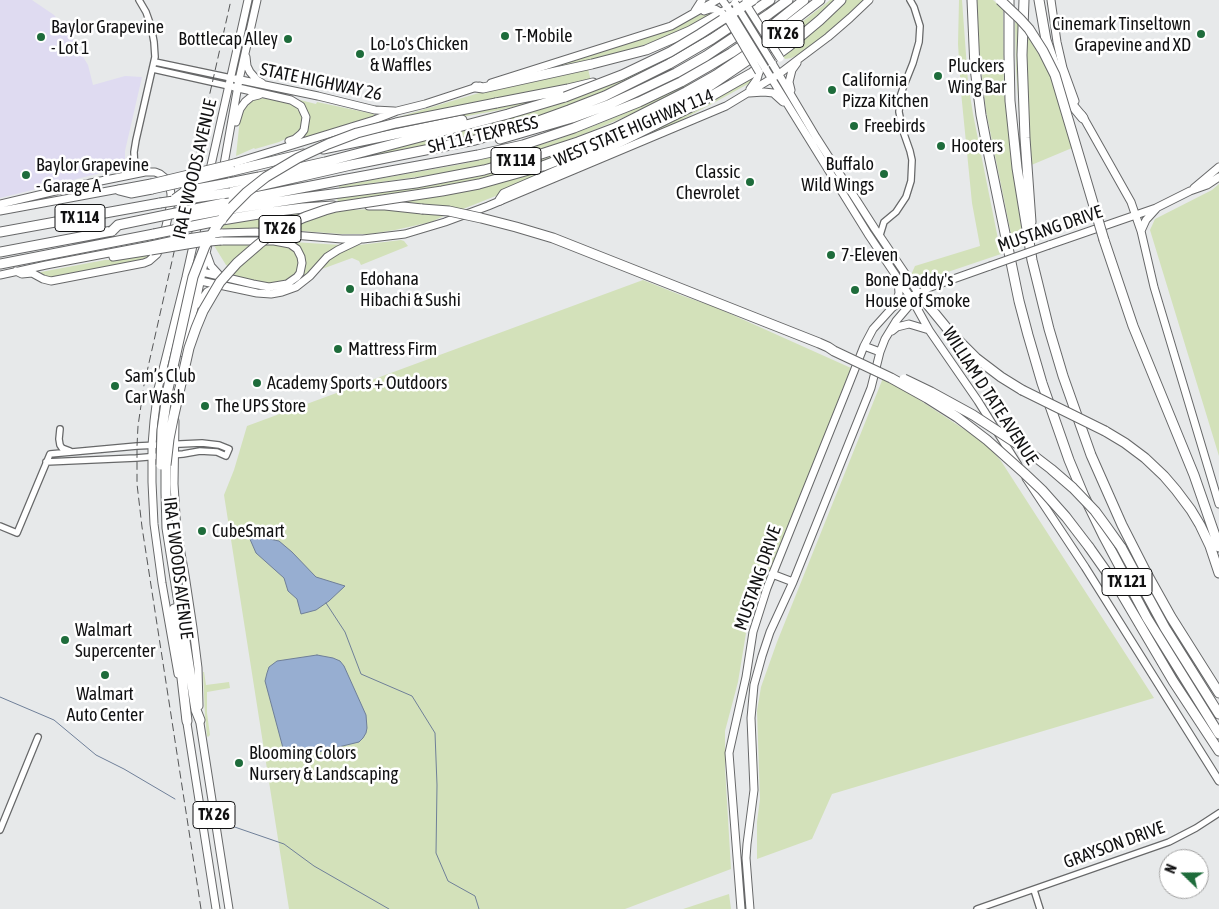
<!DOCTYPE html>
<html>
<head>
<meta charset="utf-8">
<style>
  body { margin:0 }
  #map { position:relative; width:1219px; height:909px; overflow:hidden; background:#e7e9ea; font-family:"Asap Condensed",sans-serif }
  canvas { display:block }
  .north { position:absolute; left:1159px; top:849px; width:50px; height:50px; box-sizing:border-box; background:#fff; border:1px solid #a0a0a0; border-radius:50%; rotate:292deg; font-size:14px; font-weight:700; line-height:20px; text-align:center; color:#111112 }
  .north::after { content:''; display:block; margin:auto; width:18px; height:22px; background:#1e6c3b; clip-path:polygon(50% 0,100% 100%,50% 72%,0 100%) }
</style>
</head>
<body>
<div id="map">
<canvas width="1219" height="909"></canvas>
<div class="north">N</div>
</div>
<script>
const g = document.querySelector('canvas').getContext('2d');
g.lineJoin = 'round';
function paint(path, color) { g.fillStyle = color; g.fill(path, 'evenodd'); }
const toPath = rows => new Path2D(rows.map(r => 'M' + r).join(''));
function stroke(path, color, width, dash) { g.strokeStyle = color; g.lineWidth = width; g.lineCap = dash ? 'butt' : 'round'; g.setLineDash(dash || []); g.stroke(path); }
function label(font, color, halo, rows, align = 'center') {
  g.font = font + ' "Asap Condensed",sans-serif'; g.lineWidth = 5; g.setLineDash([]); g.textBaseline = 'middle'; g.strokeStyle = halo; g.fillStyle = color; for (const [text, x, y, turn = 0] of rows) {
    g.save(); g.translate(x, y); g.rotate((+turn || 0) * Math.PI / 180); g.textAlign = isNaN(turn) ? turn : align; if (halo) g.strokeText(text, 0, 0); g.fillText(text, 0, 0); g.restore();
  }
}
paint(toPath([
  [0,0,32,0,54,15,68,32,88,65,93,85,125,76,142,77,125,151,125,167,0,198]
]), '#dfdbf1');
paint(toPath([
  [830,0,837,0,779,51,774,44],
  [844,0,865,0,841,22,804,52,791,58,785,59,783,56,830,15],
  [959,0,962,0,968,82,973,114,1001,254,930,278,919,280,919,282,914,280,910,277,915,266,980,246,972,203,961,92,958,44],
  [977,0,993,0,1003,9,1004,91,1014,179,1024,246,1014,249,986,111,978,38],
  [713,11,714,13,680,31,644,45,609,56,540,72,540,71,676,26,697,16],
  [1015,19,1020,25,1021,137,1016,70],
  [1026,33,1047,68,1056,90,1072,148,1029,166],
  [659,63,656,66,596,95,538,118,466,138,354,160,354,158,637,72],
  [588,69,591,81,396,120,395,118,499,87],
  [754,75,752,80,748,84,708,106,683,119,666,129,617,149],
  [689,82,690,84,662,100,627,116,589,132,547,148,502,161,459,171,339,188,339,186,462,164,510,153,553,141,591,127,625,113,661,97],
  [566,92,541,100,500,110,408,127,407,124],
  [261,98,279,101,295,106,299,111,302,116,302,123,299,132,294,135,279,142,255,149,254,148,236,156,240,118,246,106,249,105,249,101,254,99],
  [300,100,316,104,317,102,374,114,374,116,302,138,301,137,306,129,299,102],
  [664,110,631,128,545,163,474,182,426,190,338,202,337,198,457,180,483,175,541,160,606,136],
  [591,151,513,189,463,209,432,205,391,202],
  [1219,184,1219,456,1150,230,1155,219,1212,190],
  [380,209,446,215,431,222,395,230,370,234,341,234,288,230,308,219,329,212,343,210],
  [310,212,275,229,220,229,221,226,252,219,291,213],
  [401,240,404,241,408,246,361,265,359,261,352,258,322,269,321,268,327,261,334,255,351,246],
  [241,242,256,243,229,267,226,265,213,244,238,243,240,244],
  [266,242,287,247,294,252,298,260,298,267,297,271,291,279,284,282,272,284,231,275],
  [293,242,341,245,341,247,299,280,305,268,305,263,293,244],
  [147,254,148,257,143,260,49,278,39,274,41,272,105,260,116,260],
  [643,280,683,296,715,307,851,368,790,522,748,621,738,682,725,731,725,768,731,869,625,909,289,909,224,495,234,470,247,426],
  [883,378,889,380,985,443,1001,461,1154,698,832,794,812,839,757,859,757,822,760,799,757,711,761,687,777,642],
  [203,672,204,672,206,685,229,682,230,688,207,692,207,713,210,735,208,737,207,736,205,716],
  [729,894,731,909,683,909]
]), '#d3e1ba');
const water = toPath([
  [246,530,260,537,279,541,292,552,316,577,345,586,329,601,316,610,301,614,297,599,288,591,284,578,256,553,246,530],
  [317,655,333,658,340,661,344,666,366,715,367,728,366,733,363,738,359,742,297,757,293,756,286,752,283,748,265,681,267,673,269,667,277,661,317,655]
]);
paint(water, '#97aed1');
stroke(water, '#6f7f98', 1);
stroke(toPath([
  [326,603,345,632,361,674,412,696,435,733,437,785,436,853,448,881,475,896,479,909],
  [0,697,54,720,96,755,124,769,175,799],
  [223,823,284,844,314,866,389,909]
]), '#6f7f98', 1);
const minor = toPath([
  [155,62,231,78],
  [153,69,229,86],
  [135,173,134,152,136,140,155,57,154,42,151,26,146,12,139,0],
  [880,235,884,222,896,212,906,197,911,181,912,160,910,151,903,131,899,112,900,97,903,88,913,63,919,42,920,26,914,7,910,0],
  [60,429,59,439,60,445,62,448,70,451],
  [0,526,17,533,50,454,137,446,202,443,219,445,229,449,226,456,217,452,200,451,183,454,136,458,46,462],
  [0,830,38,737],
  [1034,890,1040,909],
  [977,909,1169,842,1196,828,1219,813]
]);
const major = toPath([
  [722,0,728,8],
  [1051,0,1057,42,1063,68,1075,101],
  [695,11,702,0],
  [704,11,710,9,715,9,722,13],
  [246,57,247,66,250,72,257,80,262,83],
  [772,63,816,137,875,229,919,294],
  [765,68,868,234,913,301,929,330,978,401,1018,465],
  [236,79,318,96,375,110,394,111],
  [491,83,671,26,717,0],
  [234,87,291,100,301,106,306,117,304,130,301,134,295,139,289,141],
  [750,89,757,79,759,72],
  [791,90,789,82,792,70,797,63],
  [749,93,764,92,773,93,783,102],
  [1082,115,1131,202,1141,231,1154,287,1219,504],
  [236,122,240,109,245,102,251,97,259,95],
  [234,163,374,120,397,111,425,104,480,86],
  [220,187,239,80,257,0],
  [1194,188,1219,167],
  [0,204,81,185,145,172,155,172,160,174,165,178,170,188,171,194,171,203,166,226,160,247,157,254,149,261,144,263,51,281,43,279,32,273,22,274,16,271],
  [0,211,151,183],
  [1141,231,1146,220,1156,209],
  [221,233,256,232,342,239,363,239,405,234,445,222,488,206,726,106,779,74,800,58,828,37,850,18,869,0],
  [1049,245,1156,208,1190,191,1207,185,1219,177],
  [207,255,211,266,221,277],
  [113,257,151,251],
  [198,271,253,284,269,287,287,284,297,277,300,273,302,263,301,257,297,249,290,244,274,241,221,241],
  [0,275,46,265,151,245],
  [196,280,257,293,271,294,282,292,296,287,310,276,327,257,338,250,359,240],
  [198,304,207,292,217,287],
  [896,304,899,293,898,280],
  [892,331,897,327,909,324,929,330],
  [864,346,880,352],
  [183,353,198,292,208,244],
  [175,421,174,484,177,531,185,575,193,628,198,668,199,706],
  [1026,478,1085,567,1219,781],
  [772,574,793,582],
  [178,674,162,583,154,524,152,482,152,445,154,421,158,389,186,277,248,0],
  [186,717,216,909],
  [199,717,229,909],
  [741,909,729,753,746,677,753,632,767,588,847,389,864,346,873,329,892,308,902,300,914,295],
  [750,909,746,858,747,844,754,790,751,718,754,685,762,656,770,632,793,582,871,388,880,352,885,339,896,321,919,294,928,288,990,266]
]);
const highway = toPath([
  [972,0,975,68,981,115,986,141,1019,301,1028,335,1042,383,1069,460,1084,496,1104,537,1147,618,1219,734],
  [1009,0,1009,55,1010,101,1017,168,1032,260,1049,329,1063,376,1091,455,1122,525,1147,574,1171,617,1219,693],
  [1024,0,1022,55,1025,138,1031,222],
  [1039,0,1046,40,1054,63,1063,87,1073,106,1083,118],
  [476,87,483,88,592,64,646,50,690,31,745,0],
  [496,103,568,89,593,83],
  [651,120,692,98,757,54],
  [500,139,572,118,608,105,634,93,676,73,706,56,769,14,788,0],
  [323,149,462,120],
  [543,166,610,140,635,128],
  [232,171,303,154],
  [229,183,259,177,325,162,508,114,565,97],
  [119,190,131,193,152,189],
  [228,193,351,165,475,140,533,123,569,110,605,96,669,64,712,39,770,0],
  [500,200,504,194,592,156,699,103,736,82,752,73,789,46,820,20,841,0],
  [224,203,342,180,478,155,523,145,574,128,639,102,681,82,709,66,731,53,774,24,804,0],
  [369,205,385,205,422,209],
  [225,210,302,198,416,183,484,170,538,155,578,142,615,128,686,92,716,75,771,38,820,0],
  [222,220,271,212,303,208,333,206],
  [0,232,160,203],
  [1104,240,1133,326,1194,475,1219,547],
  [0,252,112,231],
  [0,264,154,234],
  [919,294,950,332,976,358,1001,377,1022,390],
  [1105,431,1125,443,1145,458,1164,476,1176,490,1191,510,1200,525,1210,546,1219,573],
  [166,465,166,493,167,528,196,710,200,720],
  [1089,547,1120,591,1173,681,1219,751],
  [1121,547,1165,628,1219,714],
  [174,609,187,721]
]);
stroke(minor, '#676869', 8);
stroke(major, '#676869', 9);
stroke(highway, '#676869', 11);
stroke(minor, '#fff', 5.5);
stroke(major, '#fff', 7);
stroke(highway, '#fff', 9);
stroke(toPath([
  [201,909,142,527,137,484,137,446,138,426,144,385,231,0]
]), '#555657', 1, [8, 4]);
const majorBridge = toPath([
  [746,0,747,6,780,58],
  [735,3,772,63],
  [728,8,765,68],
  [722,13,728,19,759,72],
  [151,183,234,163],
  [151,245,174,240,221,233],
  [151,251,199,243,221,241],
  [990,266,1049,245]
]);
const highwayBridge = toPath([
  [1000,0,1020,19,1029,29,1043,51,1055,75,1104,240],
  [565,97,622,75,670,52,700,34,753,0],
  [152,189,232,171],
  [175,199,186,191,229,183],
  [160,203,228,193],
  [422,209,449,211,481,218,516,227,553,238,819,343,828,347,834,351,891,378,927,398,957,417,987,440,1024,473,1042,490,1066,517,1089,547],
  [181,218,223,210],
  [112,231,118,225,224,203],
  [154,234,222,220],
  [904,379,931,392,973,415,1025,449,1051,469,1073,488,1095,511,1106,526,1121,547],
  [1022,390,1105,431],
  [161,465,162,430,168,389,193,277,205,246,218,224,231,208,247,192,266,177,298,158,328,144,357,133,396,123,496,103],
  [166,465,169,439,173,419,189,348,196,328,203,311,220,282,237,263,259,244,273,233,289,224,305,217,325,210,336,207,442,191,479,184,543,166]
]);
stroke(majorBridge, '#676869', 9, []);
stroke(highwayBridge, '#676869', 11, []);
stroke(majorBridge, '#fff', 7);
stroke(highwayBridge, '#fff', 9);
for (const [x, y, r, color] of [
  [1201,34,5,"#1e6c3b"],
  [505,36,5,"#1e6c3b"],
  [41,37,5,"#1e6c3b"],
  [288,39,5,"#1e6c3b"],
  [360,54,5,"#1e6c3b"],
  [938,76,5,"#1e6c3b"],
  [832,90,5,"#1e6c3b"],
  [854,126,5,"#1e6c3b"],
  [941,146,5,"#1e6c3b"],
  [884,174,5,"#1e6c3b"],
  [26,175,5,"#1e6c3b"],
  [750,182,5,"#1e6c3b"],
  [831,255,5,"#1e6c3b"],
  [350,289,5,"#1e6c3b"],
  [855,290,5,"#1e6c3b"],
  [338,349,5,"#1e6c3b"],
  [257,383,5,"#1e6c3b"],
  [115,386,5,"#1e6c3b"],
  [205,406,5,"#1e6c3b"],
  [202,531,5,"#1e6c3b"],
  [65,640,5,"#1e6c3b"],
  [105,675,5,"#1e6c3b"],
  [239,763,5,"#1e6c3b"]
]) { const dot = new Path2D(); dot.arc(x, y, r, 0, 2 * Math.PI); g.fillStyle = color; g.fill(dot); stroke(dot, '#fff', 2); }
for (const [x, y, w] of [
  [783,34,42],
  [516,161,50],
  [80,218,50],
  [280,229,42],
  [1127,582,50],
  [214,815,42]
]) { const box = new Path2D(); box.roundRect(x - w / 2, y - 13.5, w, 27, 4); g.fillStyle = '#fff'; g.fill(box); stroke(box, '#111112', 1); }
label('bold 16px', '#111112', null, [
  ["TX 26",783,34],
  ["TX 114",516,161],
  ["TX 114",80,218],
  ["TX 26",280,229],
  ["TX 121",1127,582],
  ["TX 26",214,815]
]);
label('18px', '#111112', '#fff', [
  ["Cinemark Tinseltown",1191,24,"right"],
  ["Grapevine and XD",1191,45,"right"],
  ["Baylor Grapevine",51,27],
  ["- Lot 1",51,48],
  ["T-Mobile",515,36],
  ["Bottlecap Alley",278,39,"right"],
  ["Lo-Lo's Chicken",370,44],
  ["& Waffles",370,65],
  ["Pluckers",948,66],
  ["Wing Bar",948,87],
  ["California",842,80],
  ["Pizza Kitchen",842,101],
  ["Freebirds",864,126],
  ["Hooters",951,146],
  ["Buffalo",874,164,"right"],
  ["Wild Wings",874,185,"right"],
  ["Baylor Grapevine",36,165],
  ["- Garage A",36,186],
  ["Classic",740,172,"right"],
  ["Chevrolet",740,193,"right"],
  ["7-Eleven",841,255],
  ["Edohana",360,279],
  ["Hibachi & Sushi",360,300],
  ["Bone Daddy's",865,280],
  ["House of Smoke",865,301],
  ["Mattress Firm",348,349],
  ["Sam’s Club",125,376],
  ["Car Wash",125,397],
  ["Academy Sports + Outdoors",267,383],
  ["The UPS Store",215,406],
  ["CubeSmart",212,531],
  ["Walmart",75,630],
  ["Supercenter",75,651],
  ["Walmart",105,694,"center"],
  ["Auto Center",105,715,"center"],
  ["Blooming Colors",249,753],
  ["Nursery & Landscaping",249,774]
], 'left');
label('18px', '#111112', '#fff', [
  ["STATE HIGHWAY 26",321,82,12],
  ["WEST STATE HIGHWAY 114",634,128,-23],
  ["SH 114 TEXPRESS",483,135,-13],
  ["IRA E WOODS AVENUE",195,169,-77],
  ["MUSTANG DRIVE",1050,229,-19],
  ["WILLIAM D TATE AVENUE",990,396,57],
  ["IRA E WOODS AVENUE",178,568,83],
  ["MUSTANG DRIVE",758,578,-71],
  ["GRAYSON DRIVE",1114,845,-20]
]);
</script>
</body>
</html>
